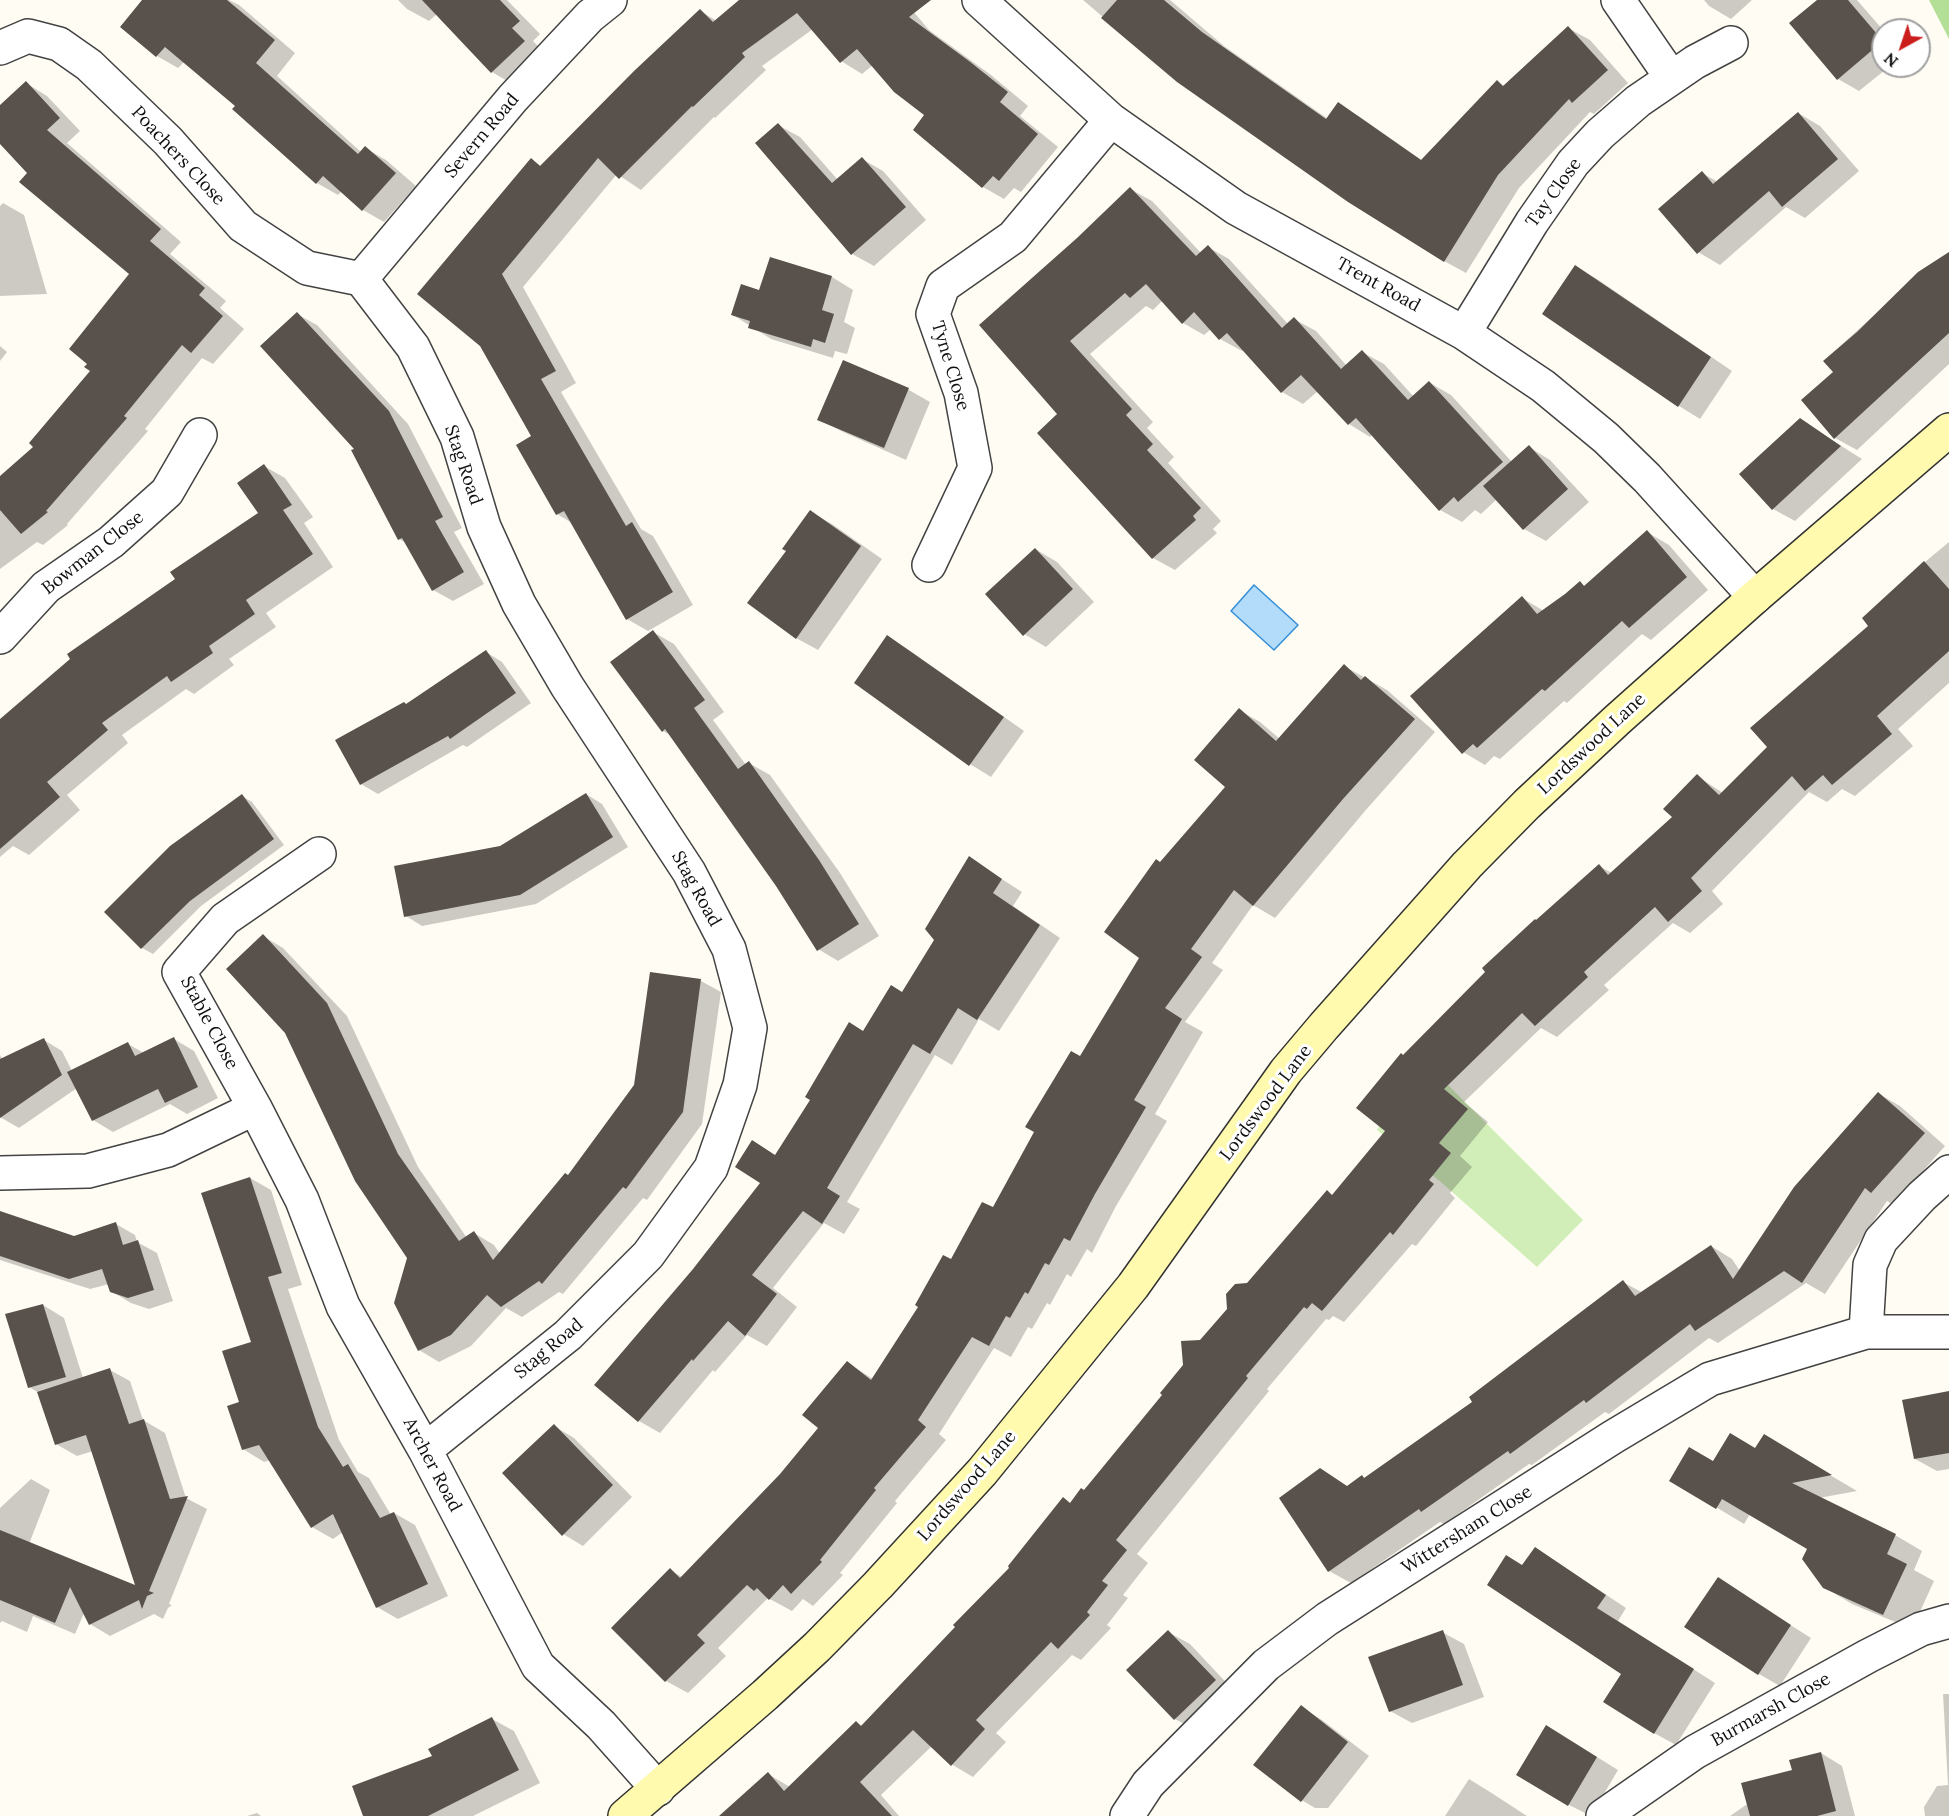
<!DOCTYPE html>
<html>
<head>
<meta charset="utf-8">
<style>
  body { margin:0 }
  #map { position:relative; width:1949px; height:1816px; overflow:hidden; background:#fffdf3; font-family:Lora,serif }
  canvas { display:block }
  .north { position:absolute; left:1871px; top:18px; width:60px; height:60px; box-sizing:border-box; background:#fff; border:2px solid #9f9f9f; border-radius:50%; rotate:220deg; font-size:16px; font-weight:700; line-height:24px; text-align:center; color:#101010 }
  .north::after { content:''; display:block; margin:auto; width:21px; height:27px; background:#cb1d1c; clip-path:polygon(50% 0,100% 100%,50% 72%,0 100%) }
</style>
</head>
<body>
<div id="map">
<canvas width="1949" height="1816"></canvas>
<div class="north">N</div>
</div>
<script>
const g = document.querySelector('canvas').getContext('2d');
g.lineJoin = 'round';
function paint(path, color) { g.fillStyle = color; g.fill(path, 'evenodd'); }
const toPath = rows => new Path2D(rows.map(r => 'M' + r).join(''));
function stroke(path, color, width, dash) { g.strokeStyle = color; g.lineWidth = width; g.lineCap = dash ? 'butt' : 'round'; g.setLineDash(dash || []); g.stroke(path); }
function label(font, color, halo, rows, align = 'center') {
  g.font = font + ' Lora,serif'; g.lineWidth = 6; g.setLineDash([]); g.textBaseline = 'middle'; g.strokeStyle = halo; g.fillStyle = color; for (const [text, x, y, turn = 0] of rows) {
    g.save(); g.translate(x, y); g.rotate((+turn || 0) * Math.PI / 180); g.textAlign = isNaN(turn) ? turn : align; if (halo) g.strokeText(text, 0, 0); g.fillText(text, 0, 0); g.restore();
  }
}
paint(toPath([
  [1434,1071,1583,1220,1537,1267,1442,1183,1377,1130,1379,1126,1429,1168,1437,1170,1451,1153,1439,1143,1429,1077]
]), '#d1edb8');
paint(toPath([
  [1929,0,1949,0,1949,39]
]), '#b3df96');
const water = toPath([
  [1254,585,1298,625,1274,650,1231,611,1254,585]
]);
paint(water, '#b3dcfb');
stroke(water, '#348ed7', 1.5);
paint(toPath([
  [144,0,229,0,239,5,295,53,277,76,361,152,365,148,386,160,416,186,384,222,363,210,342,191,338,195,317,183,234,109,237,105,185,61,178,68,157,56,122,27],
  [398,0,507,0,540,34,533,41,546,54,514,85,492,72,437,14,429,21,407,9],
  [741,0,901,0,907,4,929,30,991,75,1028,106,1020,116,1058,147,1021,192,1014,188,1004,199,983,187,926,115,873,65,862,74,841,61,813,29,762,66,766,70,715,118,714,117,641,190,617,174,523,287,576,383,561,392,641,529,653,536,693,605,648,631,627,619,572,523,557,514,533,437,482,345,531,160,541,166,700,11,717,21],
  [1083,0,1170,0,1224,46,1328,119,1338,104,1360,117,1423,161,1497,82,1504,86,1568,28,1590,40,1628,83,1594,114,1590,112,1519,188,1466,273,1444,261,1178,81],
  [1704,0,1752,0,1731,19,1709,6],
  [1820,0,1857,0,1883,30,1883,66,1890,66,1859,91,1838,79],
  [26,83,47,96,80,131,67,143,181,242,170,254,226,301,220,308,244,329,213,364,202,358,145,429,148,431,67,524,68,525,43,545,37,542,0,569,0,478,36,447,92,371,131,274,29,173,0,142,0,107],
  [1798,113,1820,126,1859,171,1805,218,1786,207,1720,265,1698,252,1702,173,1718,182],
  [778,125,800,137,838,180,862,159,883,171,926,220,874,266,852,254],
  [1130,189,1152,201,1201,253,1208,247,1229,259,1288,324,1294,319,1316,331,1347,366,1362,352,1384,364,1414,397,1430,383,1451,395,1512,462,1529,447,1550,460,1589,502,1546,541,1524,529,1497,499,1481,514,1475,510,1462,522,1440,510,1373,434,1370,437,1349,424,1318,391,1303,404,1282,392,1244,350,1242,351,1220,339,1211,329,1204,335,1183,323,1163,300,1153,310,1146,306,1090,354,1153,422,1147,428,1174,457,1168,463,1221,521,1213,529,1217,533,1175,570,1153,558,1039,433,1059,414,1078,239],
  [3,203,24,215,47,294,0,296,0,206],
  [1949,254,1949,364,1857,450,1835,438,1835,372,1824,361,1919,274],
  [771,259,832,277,853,290,844,322,855,328,847,354,835,351,833,358,771,339,733,315,760,292],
  [1576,267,1597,279,1732,371,1700,419,1679,406,1544,313],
  [297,314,317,325,408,424,462,528,454,532,484,584,453,601,433,590,406,543,399,539,357,449],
  [0,346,7,352,0,361],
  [843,362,909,390,930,402,906,460,841,431,819,419],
  [1800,420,1862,459,1795,521,1773,509,1741,474],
  [264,466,285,478,313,517,304,523,333,567,266,613,276,627,229,659,234,665,194,694,186,689,122,735,128,743,67,795,80,810,29,855,13,846,0,857,0,747,177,579,260,514],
  [811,512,832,524,882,559,818,650,796,638,788,551],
  [1647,532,1669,545,1708,590,1651,640,1642,634,1567,703,1564,701,1500,759,1494,756,1485,765,1463,752,1522,598,1544,611,1580,583,1585,586],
  [1949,542,1949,683,1898,729,1913,746,1855,796,1842,789,1827,802,1809,792,1712,891,1723,904,1690,933,1673,923,1604,985,1609,990,1557,1037,1541,1028,1464,1102,1488,1122,1460,1156,1472,1167,1450,1193,1455,1198,1416,1246,1412,1244,1344,1322,1333,1316,1329,1320,1326,1319,1267,1389,1269,1391,1137,1554,1148,1563,1123,1595,1128,1598,1107,1625,1111,1628,1081,1660,1072,1655,996,1733,1006,1742,973,1777,951,1764,932,1746,881,1795,899,1816,721,1816,768,1774,790,1787,856,1723,863,1726,1071,1504,1085,1492,1164,1394,1201,1342,1248,1284,1327,1192,1334,1196,1387,1131,1403,1056,1599,866,1612,873,1674,817,1697,776,1723,793,1769,747,1925,562],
  [1035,549,1057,562,1094,602,1046,647,1024,634],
  [653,632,674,644,724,712,713,720,746,765,749,763,770,775,840,873,879,936,838,961,818,949,779,889,672,736,663,731],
  [887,637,909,650,1024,731,991,777,970,764],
  [486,652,502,662,531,703,467,747,463,745,378,794,361,784,407,705],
  [1344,666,1387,690,1435,732,1365,811,1275,918,1253,905,1212,963,1223,970,1185,1022,1203,1032,1155,1114,1167,1121,1116,1206,1092,1253,1087,1249,1071,1277,1067,1274,1050,1305,1047,1303,1032,1329,1028,1327,1011,1357,994,1348,939,1434,946,1440,895,1501,897,1503,840,1573,843,1575,813,1606,803,1599,792,1611,768,1598,718,1648,726,1656,688,1693,666,1681,613,1628,670,1570,682,1577,781,1475,820,1428,848,1363,873,1379,951,1261,993,1209,1141,957,1160,863,1227,787,1239,710,1260,722,1280,739],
  [586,794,602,804,628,847,536,904,422,926,406,916,501,847],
  [242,796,252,802,284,845,201,906,153,954,142,948,106,912],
  [969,858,1022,892,1013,906,1060,938,999,1031,979,1019,952,1065,935,1055,847,1202,860,1209,844,1234,824,1223,773,1288,797,1307,767,1346,747,1335,715,1372,713,1370,660,1433,639,1421,694,1270,762,1183,776,1156,864,1032,903,994,936,940],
  [263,936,283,948,347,1016,418,1167,467,1238,474,1233,494,1245,500,1254,569,1177,635,1086,701,981,721,992,702,1124,647,1200,643,1198,563,1294,559,1292,522,1317,506,1308,471,1346,439,1362,419,1350,409,1258],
  [174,1039,194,1051,218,1098,187,1114,170,1104,113,1132,93,1120,77,1088,19,1128,0,1117,0,1055,3,1060,44,1040,62,1051,72,1071,128,1044,144,1053],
  [1879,1094,1900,1106,1945,1146,1893,1205,1887,1201,1825,1294,1806,1283,1718,1343,1709,1338,1609,1414,1605,1412,1532,1465,1529,1464,1444,1524,1440,1522,1351,1583,1329,1571,1321,1470,1348,1487,1365,1479,1474,1402,1623,1282,1643,1293,1711,1246,1732,1259,1740,1271],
  [250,1178,271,1190,302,1285,288,1289,339,1440,358,1472,369,1478,391,1515,394,1513,415,1525,448,1596,398,1619,377,1607,343,1532,333,1539,312,1527,270,1460,264,1462,243,1449,241,1403,253,1342],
  [0,1213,74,1237,116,1224,135,1235,137,1242,157,1253,173,1301,149,1309,131,1303,111,1291,109,1284,90,1289,0,1260],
  [43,1305,64,1318,83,1378,110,1370,130,1381,143,1420,165,1433,186,1498,207,1509,169,1604,172,1605,168,1608,163,1619,154,1614,110,1636,90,1624,84,1613,75,1634,33,1616,27,1632,2,1621,0,1623,0,1508,31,1479,50,1490,29,1544,137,1588,93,1451,77,1456,56,1444,39,1393,29,1387],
  [1949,1392,1949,1469,1937,1471,1915,1459],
  [554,1426,574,1438,632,1497,583,1546,563,1534],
  [1764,1436,1857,1491,1819,1498,1895,1535,1922,1551,1914,1570,1934,1581,1912,1629,1852,1604,1824,1587,1809,1548,1750,1514,1744,1524,1671,1480,1714,1463,1755,1450],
  [1557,1562,1626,1608,1618,1621,1715,1683,1676,1745,1654,1733,1623,1673,1523,1566],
  [1718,1579,1811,1638,1780,1686,1759,1674],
  [1168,1632,1190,1644,1236,1693,1197,1731,1175,1719],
  [1442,1632,1464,1644,1484,1697,1412,1723,1390,1711],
  [1943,1694,1949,1694,1949,1816,1925,1816,1924,1807,1937,1786,1948,1785],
  [1301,1707,1322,1720,1369,1756,1328,1808,1315,1808,1293,1795],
  [492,1719,514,1731,540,1783,473,1816,365,1816,434,1757],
  [1568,1739,1618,1770,1591,1816,1569,1805],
  [1821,1753,1842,1766,1855,1816,1730,1816],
  [1469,1779,1490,1792,1527,1816,1445,1816],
  [257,1813,261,1816,247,1816]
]), '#0003');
paint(toPath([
  [142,0,227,0,275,40,256,63,358,154,365,146,396,173,362,211,323,176,316,184,232,109,235,106,165,47,156,57,120,27],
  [422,0,500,0,520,21,512,28,525,41,491,73],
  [739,0,931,0,909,17,969,61,1008,92,1000,102,1038,134,999,181,993,176,982,188,913,130,924,115,894,92,857,49,840,63,797,13,742,53,745,57,693,107,692,106,619,179,598,158,502,274,556,371,541,379,626,526,632,522,673,592,626,620,564,511,556,515,516,445,531,436,480,346,417,294,531,158,540,166,634,71,700,9,713,22],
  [1117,0,1164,0,1202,32,1326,119,1338,102,1421,160,1497,80,1503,86,1568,26,1608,70,1572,103,1569,99,1498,175,1444,262,1348,202,1177,82,1101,18],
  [1817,0,1848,0,1883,41,1837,80,1789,23],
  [26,81,60,118,47,130,161,229,150,241,205,288,199,295,223,316,191,353,182,345,124,416,127,418,46,511,48,512,21,534,0,510,0,476,33,447,29,443,90,371,84,367,87,364,69,349,129,274,19,182,27,173,0,144,0,105],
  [1798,112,1838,159,1782,207,1769,191,1697,254,1658,209,1702,171,1713,184],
  [778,123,832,183,862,157,906,207,851,255,755,143],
  [1130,187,1196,256,1208,245,1282,328,1294,317,1341,369,1362,350,1408,400,1429,381,1503,462,1458,502,1454,497,1439,511,1356,418,1348,425,1301,375,1281,393,1227,333,1219,340,1194,312,1182,324,1146,284,1130,298,1125,293,1070,341,1132,409,1126,415,1153,444,1147,450,1201,508,1193,516,1196,520,1152,559,1037,433,1057,414,979,325,1077,238],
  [1949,252,1949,333,1834,439,1801,400,1833,372,1823,361,1857,332,1918,272],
  [770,257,832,276,822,310,834,314,825,343,813,339,811,347,748,328,750,321,731,315,741,284,759,290],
  [1575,265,1711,357,1678,407,1542,314],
  [297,312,389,411,443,517,435,521,464,572,432,591,402,538,398,540,351,450,354,449,260,346],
  [843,360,909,388,884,448,817,420],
  [1800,418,1841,446,1772,510,1739,474],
  [1529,445,1568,489,1523,530,1483,486],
  [264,464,292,505,283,510,313,554,246,600,255,614,209,646,213,653,171,682,167,676,102,723,108,730,47,782,60,797,0,849,0,719,70,659,67,654,175,579,170,572,258,513,237,483],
  [810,510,861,546,796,639,747,603,786,551,782,549],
  [1647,530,1687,577,1629,628,1622,621,1545,691,1542,689,1477,748,1473,744,1462,754,1410,696,1522,596,1537,614,1565,594,1580,581,1584,586],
  [1035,548,1073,589,1023,636,985,594],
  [1924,561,1949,589,1949,651,1877,716,1892,734,1832,785,1823,775,1805,791,1792,776,1691,878,1702,891,1668,922,1655,907,1584,972,1588,977,1535,1026,1522,1013,1444,1089,1468,1109,1439,1143,1451,1153,1429,1180,1434,1184,1393,1235,1390,1232,1322,1311,1312,1303,1307,1309,1304,1307,1246,1376,1248,1378,1116,1540,1127,1550,1102,1581,1108,1585,1087,1612,1090,1615,1058,1649,1051,1642,976,1720,985,1729,951,1766,913,1730,860,1782,892,1816,719,1816,768,1772,784,1791,856,1721,861,1726,955,1627,953,1625,1009,1568,1008,1566,1063,1497,1070,1503,1081,1488,1084,1490,1162,1395,1160,1393,1183,1365,1181,1341,1200,1340,1227,1309,1226,1294,1235,1284,1247,1283,1327,1190,1332,1195,1385,1131,1356,1108,1401,1053,1403,1055,1485,972,1482,968,1535,919,1536,920,1599,864,1608,875,1672,817,1663,809,1697,774,1719,795,1767,747,1750,728,1868,626,1862,618],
  [653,630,705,700,694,708,738,769,749,761,819,860,859,924,817,951,776,886,665,729,662,732,610,662],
  [887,635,1004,717,969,766,854,683],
  [486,650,516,693,450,739,448,736,360,785,335,740,404,702,406,704],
  [1344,664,1361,680,1365,676,1415,719,1343,799,1253,906,1234,890,1191,949,1202,957,1165,1008,1182,1019,1134,1100,1146,1107,1095,1194,1070,1241,1064,1238,1049,1265,1045,1263,1028,1294,1025,1292,1010,1318,1006,1316,989,1346,972,1337,918,1420,926,1427,874,1488,876,1490,820,1560,822,1562,791,1594,783,1585,769,1600,757,1588,754,1591,747,1585,697,1635,705,1643,665,1682,611,1628,670,1568,680,1578,780,1474,818,1428,802,1415,847,1361,871,1380,918,1307,915,1305,943,1255,951,1259,982,1202,993,1207,1034,1132,1025,1127,1071,1051,1080,1056,1139,958,1104,932,1156,859,1160,862,1225,787,1194,760,1239,708,1276,741],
  [586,793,613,837,520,895,404,917,394,866,500,846],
  [242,794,274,839,190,901,141,949,104,912,170,846],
  [969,856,1002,879,993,893,1040,925,977,1020,958,1008,930,1054,913,1044,827,1188,840,1196,822,1224,803,1211,752,1275,777,1294,745,1336,728,1321,693,1361,692,1359,638,1422,594,1385,693,1269,760,1183,735,1167,752,1140,775,1155,810,1100,805,1097,849,1022,863,1031,891,985,902,992,934,940,925,929],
  [263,934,327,1003,398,1154,459,1241,474,1231,493,1260,565,1173,568,1175,634,1085,650,972,701,979,683,1112,626,1189,623,1187,542,1284,539,1281,501,1307,487,1295,451,1335,418,1351,394,1303,407,1258,355,1181,285,1033,226,969],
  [174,1037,198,1087,165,1103,158,1089,92,1121,67,1072,128,1042,135,1056],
  [44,1038,62,1075,0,1118,0,1059],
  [1878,1092,1925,1133,1871,1193,1865,1188,1802,1283,1784,1271,1695,1331,1690,1324,1586,1403,1584,1400,1510,1454,1508,1451,1421,1512,1419,1509,1328,1572,1279,1498,1320,1468,1347,1486,1362,1475,1364,1478,1472,1402,1469,1397,1623,1280,1635,1296,1711,1245,1733,1279,1794,1187],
  [250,1177,282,1273,268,1277,318,1427,343,1467,348,1464,380,1518,394,1512,428,1584,376,1608,333,1514,311,1528,259,1445,242,1450,227,1406,239,1402,222,1351,251,1342,201,1193],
  [0,1211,74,1236,116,1222,123,1245,138,1240,154,1290,128,1298,110,1292,102,1269,69,1279,0,1256],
  [43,1304,66,1377,28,1388,5,1314],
  [110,1368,129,1424,144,1419,170,1499,188,1496,149,1591,154,1593,147,1596,142,1609,139,1600,89,1625,70,1587,55,1623,0,1600,0,1530,135,1585,86,1435,55,1445,37,1392],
  [1949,1391,1949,1453,1914,1459,1902,1400],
  [554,1424,613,1485,562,1536,502,1473],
  [1730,1433,1755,1448,1764,1434,1832,1475,1792,1483,1896,1534,1887,1554,1907,1564,1883,1615,1823,1588,1802,1559,1807,1549,1722,1499,1716,1509,1669,1481,1689,1447,1713,1461],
  [1535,1547,1606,1595,1597,1608,1694,1669,1654,1734,1603,1702,1621,1674,1487,1585,1506,1555,1522,1565],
  [1718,1577,1791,1625,1758,1675,1684,1627],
  [1168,1630,1216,1680,1174,1720,1126,1670],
  [1443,1630,1463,1685,1389,1712,1368,1657],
  [1301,1705,1348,1742,1301,1802,1253,1765],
  [492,1717,519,1770,428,1816,363,1816,352,1786,432,1756,428,1749],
  [1546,1725,1597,1757,1568,1806,1516,1775],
  [1821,1752,1836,1811,1817,1816,1750,1816,1741,1783,1792,1770,1789,1760]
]), '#59514b');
const street = toPath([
  [979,0,1111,120,1236,208,1464,333,1543,386,1606,438,1647,478,1755,597],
  [1618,0,1671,77],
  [0,48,28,36,59,44,89,65,168,141,243,226,307,268,361,279],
  [361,279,413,347,457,437,484,527,519,604,567,686,689,872,729,949,750,1028,740,1085,711,1168,648,1255,568,1335,425,1450],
  [361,279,513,98,590,16,610,0],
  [1464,333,1532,222,1573,163,1600,134,1638,101,1695,62,1731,43],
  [929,565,975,468,961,393,933,314,943,286,1013,237,1111,120],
  [0,637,46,587,111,542,167,492,200,435],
  [319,854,225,919,179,972,255,1108,302,1200,343,1306,425,1450,538,1666,601,1725,658,1789],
  [0,1173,88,1171,168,1150,255,1108],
  [1866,1332,1870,1265,1881,1240,1922,1196,1949,1172],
  [1127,1816,1148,1784,1266,1665,1327,1619,1613,1437,1710,1379,1866,1332,1949,1332],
  [1603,1816,1695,1752,1868,1656,1921,1629,1949,1621]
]);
const secondary = toPath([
  [625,1816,765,1695,817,1647,878,1585,982,1472,1133,1286,1286,1071,1324,1026,1467,865,1527,804,1617,720,1755,597,1949,430]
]);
stroke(street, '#434343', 36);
stroke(secondary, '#323232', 36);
stroke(street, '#fff', 33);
stroke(secondary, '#fffaae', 33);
label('18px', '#101010', '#fff', [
  ["Severn Road",482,136,-50],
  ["Poachers Close",178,156,47],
  ["Tay Close",1554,193,-54],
  ["Trent Road",1378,285,29],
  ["Tyne Close",950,366,73],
  ["Stag Road",463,465,71],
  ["Bowman Close",93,553,-38],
  ["Lordswood Lane",1592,744,-43],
  ["Stag Road",696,889,61],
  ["Stable Close",209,1023,62],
  ["Lordswood Lane",1266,1103,-53],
  ["Stag Road",549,1349,-40],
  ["Archer Road",432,1465,62],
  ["Lordswood Lane",967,1486,-49],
  ["Wittersham Close",1467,1530,-32],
  ["Burmarsh Close",1771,1710,-29]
]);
</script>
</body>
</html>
